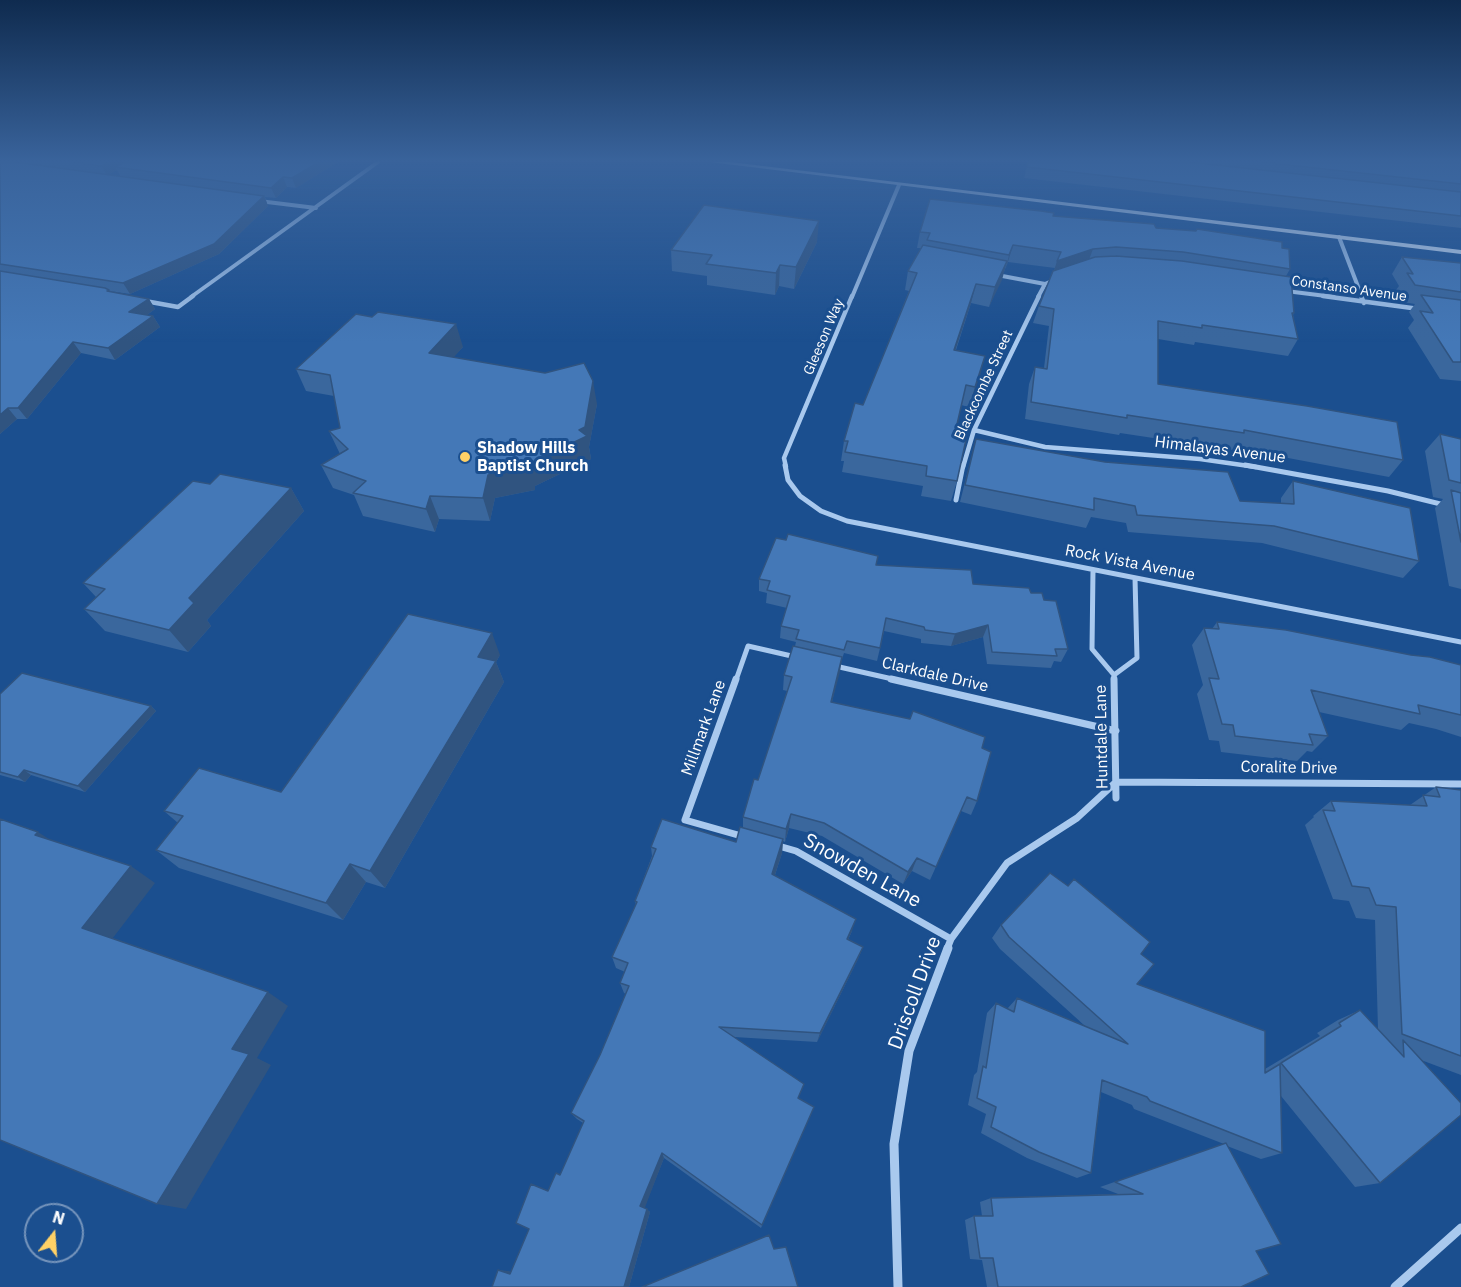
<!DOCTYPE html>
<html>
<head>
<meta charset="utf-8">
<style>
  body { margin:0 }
  #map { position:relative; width:1461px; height:1287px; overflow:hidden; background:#1b4f8f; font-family:"IBM Plex Sans",sans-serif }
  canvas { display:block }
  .north { position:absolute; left:24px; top:1203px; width:60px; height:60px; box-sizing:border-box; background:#1b4f8f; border:2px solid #7695bc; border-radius:50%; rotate:17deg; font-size:16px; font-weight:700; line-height:24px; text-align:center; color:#fff }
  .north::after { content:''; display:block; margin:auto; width:21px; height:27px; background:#ffd166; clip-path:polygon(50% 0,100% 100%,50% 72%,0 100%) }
</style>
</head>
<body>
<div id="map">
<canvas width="1461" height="1287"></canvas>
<div class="north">N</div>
</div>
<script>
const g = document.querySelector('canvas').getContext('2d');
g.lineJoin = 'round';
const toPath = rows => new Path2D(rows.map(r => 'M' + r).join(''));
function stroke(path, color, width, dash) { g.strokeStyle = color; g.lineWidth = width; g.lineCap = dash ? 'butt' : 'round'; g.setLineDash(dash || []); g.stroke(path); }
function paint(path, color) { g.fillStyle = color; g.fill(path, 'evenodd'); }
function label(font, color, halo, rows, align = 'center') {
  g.font = font + ' "IBM Plex Sans",sans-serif'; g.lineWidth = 6; g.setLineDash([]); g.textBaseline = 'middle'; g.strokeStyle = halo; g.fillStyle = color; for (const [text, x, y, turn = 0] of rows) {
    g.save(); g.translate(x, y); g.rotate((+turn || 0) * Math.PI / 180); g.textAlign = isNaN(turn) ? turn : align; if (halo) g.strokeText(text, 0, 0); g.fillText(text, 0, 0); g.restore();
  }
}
stroke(toPath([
  [259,201,316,208],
  [1339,237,1362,297],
  [997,275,1045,284,1054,280],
  [1286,291,1334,297],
  [191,297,378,162],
  [852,297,899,185],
  [1038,297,1045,284]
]), '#a9c9ee', 4);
stroke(toPath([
  [1323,296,1419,309],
  [1361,296,1364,303],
  [145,301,178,307,193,296],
  [974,430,1045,447,1200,459,1256,467],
  [786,467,784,458,852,296],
  [963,467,974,430,1039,296]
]), '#a9c9ee', 4.5);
stroke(toPath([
  [785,465,788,480,800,496,821,511,847,521,1461,642],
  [1245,465,1388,491,1461,509],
  [956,500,963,465],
  [1093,570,1092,649,1114,675,1114,680],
  [835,666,897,680],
  [1114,675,1137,658,1135,578],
  [736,680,748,646,796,657]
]), '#a9c9ee', 5);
stroke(toPath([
  [736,679,685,820,745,837],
  [891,679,1116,731],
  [1114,679,1116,798],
  [775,845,796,851,951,939],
  [947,949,951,939,1007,863,1077,818,1116,782,1461,784]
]), '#a9c9ee', 7);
stroke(toPath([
  [898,1287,894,1144,909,1051,948,948],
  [1395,1287,1461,1228]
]), '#a9c9ee', 9);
paint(toPath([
  [710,162,730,162,1461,250,1461,254,710,162]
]), '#d6e6fa');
paint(toPath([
  [0,162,338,162,296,188,287,187,276,198,265,197,268,206,219,254,130,294,109,291,149,299,155,309,147,315,153,316,160,327,115,360,81,353,27,419,17,419,0,434],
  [117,170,120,176,108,175],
  [1028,162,1461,162,1461,228,1024,178],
  [1053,216,1156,228,1196,231,1197,229,1282,248,1290,269,1286,276,1294,313,1293,315,1298,339,1288,356,1195,342,1194,345,1158,339,1158,384,1403,460,1389,477,1235,448,1233,450,1120,433,1119,435,1025,419,1029,384,1035,367,1044,368,1049,326,1033,323,1039,306,1055,268,1008,262,989,307,971,303,956,350,985,356,969,407,961,405,955,433,957,481,951,501,921,496,923,486,842,472,844,461,841,461,844,441,863,405,909,291,905,290,908,271,921,248,917,248,920,232],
  [817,242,794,289,779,286,775,295,707,285,707,276,672,271,671,250],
  [1402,257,1461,263,1461,381,1440,379,1408,328,1414,320,1409,312,1415,304,1403,302,1396,290,1399,286,1392,274],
  [463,347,453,357,597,404,589,447,591,459,535,486,535,490,495,498,490,521,439,519,435,532,363,516,354,495,333,488,321,465,340,454,329,431,340,428,334,396,306,391,296,369],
  [1440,434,1461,439,1461,589,1449,586,1435,508,1443,499,1433,497,1425,451],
  [976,439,1240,501,1281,504,1281,498,1293,481,1419,561,1403,578,1262,543,1128,532,1126,523,1091,517,1086,528,960,502],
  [210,484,291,488,304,511,207,620,211,626,188,652,105,631,84,609,96,597,83,583],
  [877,565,973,584,1031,593,1044,600,1068,649,1061,662,1054,661,1051,668,987,664,983,637,951,646,921,643,921,639,884,631,877,661,844,653,841,662,832,702,982,748,977,801,971,815,961,811,930,880,912,871,903,884,822,836,789,828,785,842,783,841,782,853,775,875,852,931,848,940,863,947,858,959,817,1042,734,1037,798,1099,814,1107,761,1228,664,1158,644,1208,650,1212,629,1287,492,1287,498,1270,511,1272,548,1191,560,1175,583,1123,577,1119,571,1113,600,1055,626,994,624,993,620,983,625,972,616,968,612,957,636,905,635,901,652,856,651,847,736,842,743,828,743,817,758,780,787,691,783,690,784,675,795,646,796,642,780,638,781,626,787,608,766,603,767,593,759,591,759,579],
  [1217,622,1461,665,1461,737,1436,729,1409,723,1401,730,1319,712,1328,736,1312,752,1307,751,1297,761,1221,752,1219,741,1209,740,1197,694,1203,685,1192,645,1204,628,1212,629],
  [500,655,496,662,504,682,385,888,366,882,343,920,179,868,156,850,178,823,164,811,281,792],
  [0,694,151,706,156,711,85,792,31,775,25,782,0,775],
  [1436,787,1461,790,1461,1075,1421,1060,1380,1183,1355,1187,1281,1096,1282,1153,1261,1159,1227,1146,1256,1251,1241,1287,987,1287,982,1260,970,1259,965,1220,974,1216,982,1216,980,1202,991,1198,1118,1194,1100,1187,1224,1144,1134,1109,1132,1105,1101,1092,1091,1173,1077,1178,1027,1158,981,1133,986,1114,968,1105,974,1075,977,1072,987,1013,996,1003,1007,1009,1017,998,1085,1026,1000,949,992,938,1001,925,1141,954,1137,984,1265,1069,1320,1036,1317,1033,1338,1020,1360,1010,1378,1030,1375,920,1356,918,1349,901,1333,899,1305,825,1314,817,1313,816,1331,801,1410,805]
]), '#3a679d');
paint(toPath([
  [108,162,133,162,115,167,117,170,107,175,101,166],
  [319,162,338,162,296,188,292,178],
  [283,177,287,187,276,198,271,188],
  [264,196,268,206,219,254,130,294,123,283],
  [819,221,817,242,794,289,796,267],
  [1013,245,1008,262,1005,272,1009,255],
  [1093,249,1087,265,1052,277,1057,261],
  [1007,261,1002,280,989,307,995,287],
  [780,265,779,286,775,295,776,273],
  [976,284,971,303,949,369,954,350],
  [149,299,155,309,136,323,129,312],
  [153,316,160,327,115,360,108,348],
  [456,324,463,347,437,376,429,353],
  [73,342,81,353,27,419,18,408],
  [985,356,980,376,969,407,975,387],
  [593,381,597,404,589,447,591,459,535,486,535,490,495,498,490,521,483,498,488,475,529,464,579,430],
  [8,408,17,419,0,434,0,415],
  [291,488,304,511,207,620,211,626,188,652,169,630,189,598],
  [430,496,439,519,435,532,426,509],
  [988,625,983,637,951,646,955,634],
  [492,633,500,655,496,662,504,682,385,888,370,871,478,657],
  [842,657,840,672,828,717,831,702],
  [151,706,156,711,85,792,78,786],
  [24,770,31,775,25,782,18,777],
  [791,814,789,828,785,842,786,829],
  [38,832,66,850,35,835],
  [783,839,782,853,771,887,772,874],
  [917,858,912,871,903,884,908,872],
  [350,864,366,882,343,920,326,903],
  [131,866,155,883,109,943,82,928],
  [856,919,852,931,843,950,847,939],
  [863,947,858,959,817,1042,820,1033],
  [268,992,288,1006,257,1058,271,1065,186,1209,157,1204,232,1049],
  [662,1153,664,1158,644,1210,640,1206],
  [647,1209,650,1212,629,1287,624,1287],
  [498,1270,508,1271,519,1275,510,1274]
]), '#305480');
const building = toPath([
  [0,162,15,162,264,196,214,244,123,283,0,264,0,162],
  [73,162,108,162,101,166,73,162],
  [125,162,319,162,292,178,283,177,271,188,115,167,125,162],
  [1028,162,1189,162,1461,192,1461,216,1027,167,1028,162],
  [1261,162,1461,162,1461,184,1261,162],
  [930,199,1041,211,1054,213,1053,216,1154,224,1156,228,1196,231,1197,229,1282,242,1282,248,1289,249,1290,269,1183,252,1116,247,1093,249,1057,261,1061,252,1013,245,1009,255,927,240,930,233,920,232,930,199],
  [704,205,819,221,796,267,780,265,776,273,706,264,712,255,671,250,704,205],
  [923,245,1007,261,995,287,976,284,954,350,985,356,975,387,966,385,955,433,967,435,957,481,926,476,927,466,845,452,848,441,844,441,855,403,863,405,917,273,908,271,923,245],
  [1116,256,1182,261,1291,277,1294,313,1292,313,1298,339,1202,325,1202,328,1158,321,1158,384,1307,406,1397,422,1403,460,1244,430,1244,433,1127,415,1127,418,1031,402,1035,367,1047,369,1054,309,1039,306,1053,271,1095,257,1116,256],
  [1402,257,1461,263,1461,292,1415,285,1407,273,1413,274,1402,257],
  [0,271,105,288,109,290,107,291,149,299,129,312,153,316,108,348,73,342,18,408,8,408,0,415,0,271],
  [1421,295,1461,300,1461,362,1453,362,1420,311,1433,313,1421,295],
  [378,312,456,324,429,353,545,373,584,363,593,381,585,427,579,430,587,436,529,464,530,467,488,475,483,498,430,496,426,509,353,493,366,481,321,465,348,449,329,431,340,428,330,375,296,369,356,314,372,317,378,312],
  [1440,434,1461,439,1461,483,1449,480,1440,434],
  [976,439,1105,462,1228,472,1240,501,1294,504,1293,481,1410,508,1419,561,1274,526,1137,515,1135,506,1094,498,1094,510,965,485,976,439],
  [220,474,291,488,189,598,194,603,169,630,84,609,105,589,83,583,193,481,210,484,220,474],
  [1451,490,1461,493,1461,542,1451,490],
  [788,534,878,556,876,565,971,570,973,584,1029,588,1031,593,1042,593,1044,600,1056,601,1068,649,1055,649,1057,656,992,652,988,625,955,634,925,630,924,627,886,618,880,648,847,641,844,650,796,639,799,630,781,626,790,596,767,590,770,581,759,579,776,538,786,540,788,534],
  [408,614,492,633,478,657,496,661,370,871,350,864,326,903,156,850,183,816,164,811,199,768,281,792,408,614],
  [1217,622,1286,630,1411,655,1430,657,1461,665,1461,715,1418,705,1420,714,1311,690,1328,736,1309,734,1313,745,1235,736,1233,725,1222,724,1209,678,1219,679,1204,628,1219,629,1217,622],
  [793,646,842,657,831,702,910,719,913,711,985,737,982,748,991,752,977,801,967,797,936,867,917,858,908,872,824,823,791,814,786,829,743,817,754,779,758,780,792,677,784,675,793,646],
  [22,673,151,706,78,786,24,770,18,777,0,772,0,694,22,673],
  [1436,787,1461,790,1461,1056,1402,1034,1396,907,1376,905,1369,888,1352,886,1323,810,1335,811,1331,801,1427,806,1423,795,1440,797,1436,787],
  [0,819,38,832,35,835,131,866,82,928,268,992,232,1049,249,1054,157,1204,0,1140,0,819],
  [662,819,736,842,740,827,783,839,772,874,856,919,847,939,863,947,820,1033,719,1027,804,1084,798,1098,814,1107,762,1225,662,1153,640,1206,647,1209,624,1287,492,1287,498,1270,510,1274,529,1229,516,1223,531,1184,548,1191,556,1173,560,1175,584,1121,571,1113,600,1055,629,986,620,983,628,963,612,957,637,902,635,901,656,849,651,847,662,819],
  [1050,873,1068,886,1074,879,1150,942,1141,954,1154,964,1137,984,1265,1031,1265,1073,1280,1064,1282,1153,1150,1101,1147,1097,1102,1080,1091,1173,1039,1152,991,1127,996,1107,977,1098,983,1066,986,1068,996,1003,1014,1012,1017,998,1128,1044,1009,937,1001,925,1050,873],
  [1360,1010,1404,1057,1403,1040,1461,1103,1461,1115,1380,1183,1281,1063,1341,1026,1339,1023,1360,1010],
  [1226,1143,1281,1244,1256,1251,1269,1274,1241,1287,998,1287,993,1258,980,1258,974,1216,993,1216,991,1198,1143,1194,1115,1182,1226,1143],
  [769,1235,774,1249,786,1247,798,1287,642,1287,769,1235]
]);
paint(building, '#4478b7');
stroke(building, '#305480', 1.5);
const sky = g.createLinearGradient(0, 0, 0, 342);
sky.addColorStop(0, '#0f2b4f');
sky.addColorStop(0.47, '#39639b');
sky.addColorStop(1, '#39639b00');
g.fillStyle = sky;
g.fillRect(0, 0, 1461, 342);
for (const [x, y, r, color] of [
  [465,457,6,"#ffd166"]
]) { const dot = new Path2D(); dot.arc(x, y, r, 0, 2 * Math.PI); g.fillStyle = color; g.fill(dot); stroke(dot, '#1b4f8f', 2); }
label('14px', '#fff', '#1b4f8f', [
  ["Constanso Avenue",1349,289,8],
  ["Gleeson Way",824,337,-67],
  ["Blackcombe Street",984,385,-65]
]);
label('bold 16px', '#fff', '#1b4f8f', [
  ["Shadow Hills",477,448],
  ["Baptist Church",477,466]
], 'left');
label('16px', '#fff', '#1b4f8f', [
  ["Himalayas Avenue",1220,450,7],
  ["Rock Vista Avenue",1130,563,11],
  ["Clarkdale Drive",935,675,13],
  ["Millmark Lane",704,728,-70],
  ["Huntdale Lane",1102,737,-91],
  ["Coralite Drive",1289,768,1]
]);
label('20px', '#fff', '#1b4f8f', [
  ["Snowden Lane",862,871,29],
  ["Driscoll Drive",915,993,-70]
]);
</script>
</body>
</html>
